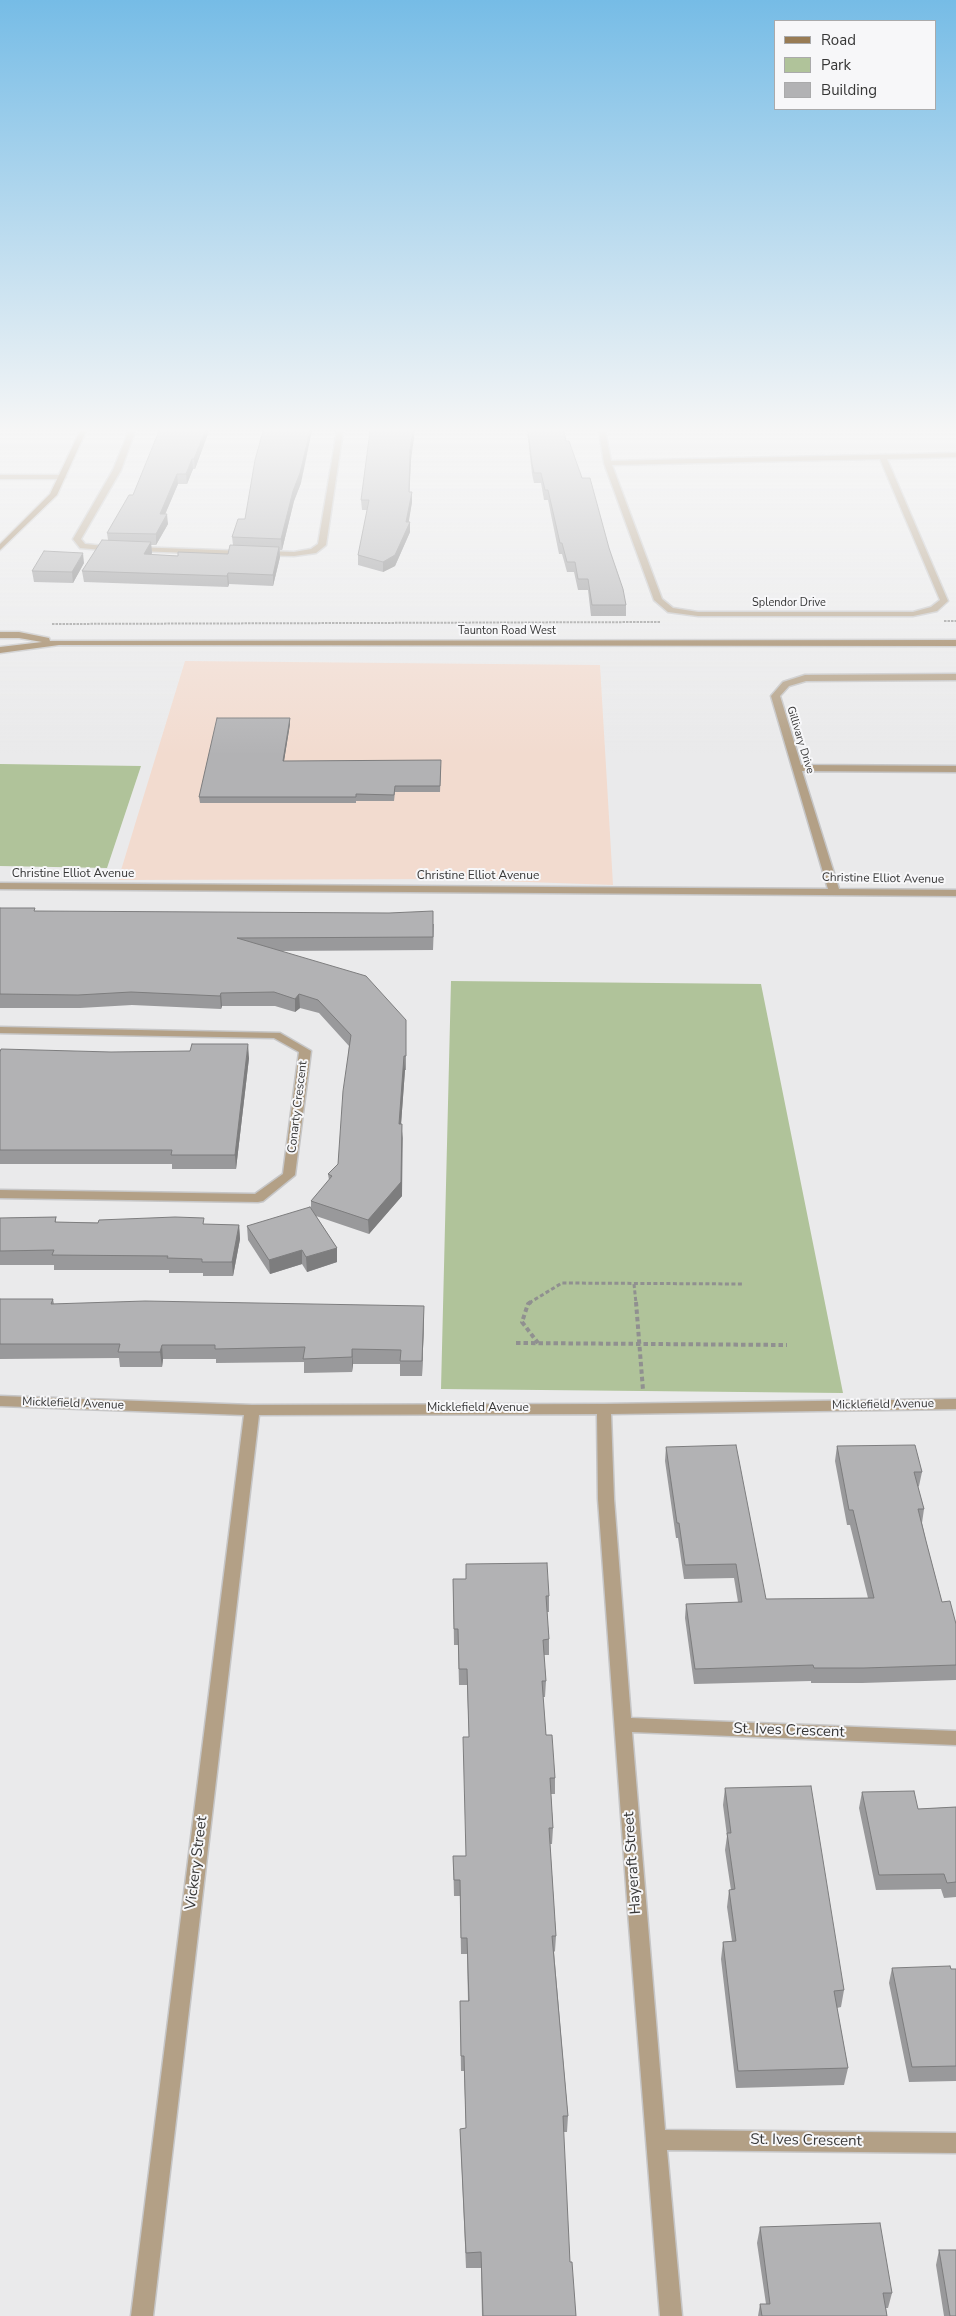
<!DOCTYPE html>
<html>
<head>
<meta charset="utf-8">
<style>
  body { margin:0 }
  #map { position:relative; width:956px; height:2316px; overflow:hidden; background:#eaeaeb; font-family:"Nunito Sans",sans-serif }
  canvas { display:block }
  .legend { position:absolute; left:774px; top:20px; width:162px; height:90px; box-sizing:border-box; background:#f7f7f9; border:1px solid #aaaaab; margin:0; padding:6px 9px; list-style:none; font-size:15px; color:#373737 }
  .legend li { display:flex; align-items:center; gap:10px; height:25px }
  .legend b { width:25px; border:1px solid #aaaaab }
</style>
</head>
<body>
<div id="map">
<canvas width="956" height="2316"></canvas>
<ul class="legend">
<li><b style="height:6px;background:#987b54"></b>Road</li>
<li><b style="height:14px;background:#b0c39a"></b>Park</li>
<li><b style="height:14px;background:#b2b2b4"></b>Building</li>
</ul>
</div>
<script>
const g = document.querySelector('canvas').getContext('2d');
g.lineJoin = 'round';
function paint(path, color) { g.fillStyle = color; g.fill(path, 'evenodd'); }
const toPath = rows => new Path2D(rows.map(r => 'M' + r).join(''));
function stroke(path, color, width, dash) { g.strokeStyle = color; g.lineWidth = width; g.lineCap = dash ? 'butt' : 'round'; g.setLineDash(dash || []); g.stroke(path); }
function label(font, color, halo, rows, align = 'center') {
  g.font = font + ' "Nunito Sans",sans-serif'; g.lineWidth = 4; g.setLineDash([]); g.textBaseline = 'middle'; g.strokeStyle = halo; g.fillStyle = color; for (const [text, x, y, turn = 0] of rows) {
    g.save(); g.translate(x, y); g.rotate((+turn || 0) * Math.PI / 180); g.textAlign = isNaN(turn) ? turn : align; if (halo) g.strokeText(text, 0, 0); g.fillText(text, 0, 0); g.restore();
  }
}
paint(toPath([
  [185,661,600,665,613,885,443,879,118,880]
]), '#f2dbcf');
paint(toPath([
  [0,764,141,766,107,868,0,866],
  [451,981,761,984,843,1393,441,1389]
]), '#b0c39a');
const street = toPath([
  [129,431,135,431,121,470,81,539,85,544,114,547,118,549,114,551,80,548,73,539,113,470,129,431],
  [337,431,343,431,326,545,316,553,294,556,261,555,260,553,264,551,294,552,311,549,318,544,337,431],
  [599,431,605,431,611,461,956,453,956,457,887,459,948,601,937,611,913,616,698,616,668,612,654,600,604,463,599,431],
  [880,459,940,600,931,607,913,612,698,612,673,608,662,599,612,465,880,459],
  [0,475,62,475,66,477,62,479,0,479,0,475],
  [134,547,244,551,248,553,244,555,137,551,134,551,134,547],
  [956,674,956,680,806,681,789,686,780,696,801,765,956,766,956,772,802,771,839,889,956,890,956,896,0,889,0,883,828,889,771,696,783,682,805,675,956,674],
  [0,1027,280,1033,311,1051,295,1175,263,1201,258,1202,0,1198,0,1190,255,1194,283,1174,299,1052,274,1038,0,1033,0,1027],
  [0,1396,252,1405,604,1404,956,1399,956,1409,611,1414,614,1499,631,1718,956,1731,956,1745,632,1732,665,2130,956,2133,956,2153,667,2150,682,2316,660,2316,628,1912,598,1499,597,1414,259,1415,153,2316,131,2316,244,1415,0,1406,0,1396]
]);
const secondary = toPath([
  [80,431,86,431,57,495,0,550,0,544,50,494,80,431],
  [0,632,19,632,49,638,50,641,956,640,956,646,59,645,0,653,0,647,42,642,19,638,0,638,0,632]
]);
stroke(street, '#c6c6c7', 3);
stroke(secondary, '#c6c6c7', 3);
stroke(toPath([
  [944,621,956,621],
  [52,624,660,622]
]), '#909090', 2, [2.5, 1]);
stroke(toPath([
  [634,1284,636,1303],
  [529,1303,562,1283,744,1284]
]), '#909090', 3, [4, 2.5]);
stroke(toPath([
  [531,1302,528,1304,522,1322,538,1343],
  [636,1302,643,1390],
  [516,1343,787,1345]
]), '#909090', 4, [4.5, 3]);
paint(street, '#b3a086');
paint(secondary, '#987b54');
paint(toPath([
  [209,431,195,469,193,469,187,484,178,484,165,514,168,524,156,545,151,545,152,553,151,555,178,556,228,554,233,545,232,537,245,519,301,483,294,501,282,550,280,550,280,557,273,586,229,584,228,587,84,582,82,571,108,540,107,533,133,495],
  [527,431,564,431,566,441,582,478,609,548,626,605,626,616,591,616,588,590,578,590,574,572,567,572,562,554,559,554,548,500,544,500,541,483,534,483,532,474],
  [411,460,409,492,412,502,408,522,410,522,410,532,395,566,383,572,358,565,358,555,367,510,362,510,361,500],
  [84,563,73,583,34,582,32,571],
  [290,718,290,724,284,761,441,766,440,792,395,792,394,801,356,801,356,803,200,803,199,797],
  [0,908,35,911,434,924,433,950,280,951,406,1020,406,1070,405,1070,401,1124,403,1138,402,1196,369,1234,316,1216,337,1248,337,1262,307,1272,302,1264,270,1274,248,1240,247,1226,311,1209,311,1201,329,1180,328,1174,338,1164,349,1046,319,1013,300,1008,295,1012,275,1006,222,1006,221,1009,132,1005,80,1008,0,1008],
  [0,1052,249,1058,236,1169,172,1169,172,1164,0,1164],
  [56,1217,56,1222,239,1225,240,1239,233,1276,203,1276,203,1273,169,1273,169,1270,54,1270,54,1265,0,1265,0,1218],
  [0,1299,53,1299,54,1304,424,1321,422,1376,400,1376,400,1364,353,1364,352,1372,304,1373,304,1362,216,1363,216,1359,163,1359,162,1367,120,1367,119,1358,0,1359],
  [837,1446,922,1472,919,1486,918,1487,924,1509,922,1523,926,1541,942,1602,956,1624,956,1680,862,1683,811,1683,811,1681,694,1684,685,1618,686,1604,738,1602,734,1578,684,1579,678,1538,676,1538,665,1461,666,1447,766,1599,868,1598,850,1525,847,1525,835,1461],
  [453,1579,549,1596,549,1612,547,1612,549,1639,549,1655,544,1655,546,1681,545,1697,543,1697,546,1735,555,1778,555,1794,551,1794,553,1828,552,1844,550,1844,556,1936,555,1951,554,1952,568,2116,567,2132,563,2132,570,2262,576,2316,482,2316,481,2268,466,2268,460,2129,466,2128,464,2071,461,2071,460,2001,468,2001,467,1954,461,1954,460,1896,454,1896,453,1856,466,1856,469,1737,467,1685,459,1685,458,1645,454,1645],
  [725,1788,844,1990,841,2007,837,2008,848,2068,844,2085,736,2088,721,1959,723,1942,732,1941,727,1907,729,1890,731,1890,725,1850,727,1836,723,1805],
  [862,1792,918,1809,956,1807,956,1897,944,1898,941,1889,876,1890,859,1808],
  [892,1968,956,1969,956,2081,909,2082,889,1983],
  [760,2227,892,2293,888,2308,886,2308,887,2316,758,2316,760,2304,766,2304,757,2243],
  [939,2250,956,2316,944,2316,936,2265]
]), '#99999b');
paint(toPath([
  [205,431,209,431,195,469,194,459],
  [310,431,312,431,301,483,294,501,282,550,281,539,293,491],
  [413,431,415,431,411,460,409,502,410,450],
  [192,459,193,469,187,484,186,474],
  [177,474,178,484,161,524,167,514,168,524,156,545,156,534,160,514],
  [412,492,412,502,408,527,410,522,410,532,395,566,383,572,383,562,406,522],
  [151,542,152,553,145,565,144,554],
  [279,547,280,557,273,586,273,575],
  [83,553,84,563,73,583,72,572],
  [228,573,229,584,228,587,227,576],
  [290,718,290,724,283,767,283,761],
  [221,993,222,1006,221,1009,220,996],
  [299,994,300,1008,295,1012,295,999],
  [248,1044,249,1058,236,1169,235,1155],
  [404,1056,405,1070,400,1138,399,1124],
  [402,1124,402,1196,369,1234,368,1220],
  [239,1225,240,1239,233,1276,232,1262],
  [337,1248,337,1262,307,1272,306,1257],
  [302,1250,302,1264,270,1274,269,1260],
  [424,1306,424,1321,422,1376,422,1361],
  [162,1345,163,1359,162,1367,160,1352],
  [352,1349,353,1364,352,1372]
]), '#7d7d7e');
const building = toPath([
  [159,431,205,431,194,459,192,459,186,474,177,474,160,514,167,514,156,534,107,533,129,495,133,495,159,431],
  [263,431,310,431,300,473,293,491,281,539,232,537,238,519,245,519,255,460,263,431],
  [370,431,413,431,410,450,409,492,412,492,406,522,410,522,395,555,383,562,358,555,369,500,361,500,370,431],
  [528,431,564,431,566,441,569,441,582,478,590,478,609,548,623,589,626,605,592,605,588,579,578,579,575,562,567,562,562,543,560,543,548,490,545,490,541,473,534,473,532,464,528,431],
  [102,540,151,542,144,554,178,556,178,552,228,554,230,545,279,547,273,575,228,573,227,576,82,571,102,540],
  [44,551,83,553,72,572,32,571,44,551],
  [217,718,290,718,283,761,441,760,440,786,395,786,394,795,356,794,356,797,199,797,217,718],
  [0,908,35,908,34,911,389,913,433,911,433,937,237,938,366,976,406,1020,406,1056,404,1056,399,1124,402,1124,401,1182,368,1220,311,1201,332,1176,328,1174,338,1164,343,1091,351,1035,318,1000,299,994,295,999,274,992,221,993,220,996,131,992,78,995,0,994,0,908],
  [192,1044,248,1044,235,1155,171,1155,172,1150,0,1150,0,1052,1,1049,111,1052,190,1051,192,1044],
  [310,1207,337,1248,306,1257,302,1250,269,1260,247,1226,310,1207],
  [56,1217,55,1222,98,1223,99,1220,175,1217,204,1218,203,1224,239,1225,232,1262,202,1262,202,1259,167,1258,168,1256,52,1255,54,1250,0,1251,0,1218,56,1217],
  [0,1299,53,1299,51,1304,145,1301,424,1306,422,1361,400,1361,401,1350,352,1349,352,1357,303,1359,305,1347,215,1349,215,1345,162,1345,160,1352,118,1352,120,1344,0,1344,0,1299],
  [736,1445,766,1599,874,1598,853,1510,849,1510,837,1446,915,1445,922,1472,914,1472,924,1509,918,1509,926,1541,942,1602,950,1601,956,1624,956,1665,864,1668,814,1668,813,1665,695,1669,686,1604,742,1602,736,1564,685,1565,679,1523,677,1523,666,1447,736,1445],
  [547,1563,549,1596,546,1596,549,1639,543,1640,546,1681,542,1681,546,1735,552,1735,555,1778,550,1778,553,1828,549,1828,556,1936,552,1936,568,2116,563,2116,570,2262,572,2262,576,2316,483,2316,481,2252,466,2253,460,2129,466,2128,464,2056,461,2056,460,2001,469,2001,467,1938,461,1938,460,1880,454,1880,453,1856,466,1856,463,1737,469,1737,467,1669,459,1669,458,1629,454,1629,453,1579,466,1579,466,1564,547,1563],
  [811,1786,844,1990,834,1991,848,2068,738,2071,723,1942,736,1941,729,1890,735,1889,727,1833,731,1833,725,1788,811,1786],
  [914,1791,918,1809,956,1807,956,1882,947,1883,944,1874,879,1875,862,1792,914,1791],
  [950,1966,951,1969,956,1969,956,2066,912,2067,892,1968,950,1966],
  [880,2223,892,2293,883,2293,887,2316,762,2316,760,2304,770,2304,760,2227,880,2223],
  [939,2250,956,2250,956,2316,950,2316,939,2250]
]);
paint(building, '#b2b2b4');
stroke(building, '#7d7d7e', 1);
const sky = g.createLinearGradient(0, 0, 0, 755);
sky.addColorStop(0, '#76bce6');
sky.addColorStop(0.57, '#f6f6f6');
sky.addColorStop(1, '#f6f6f600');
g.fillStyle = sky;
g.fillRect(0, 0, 956, 755);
label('11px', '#373737', '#f7f7f9', [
  ["Splendor Drive",789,603],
  ["Taunton Road West",507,631],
  ["Gillivary Drive",800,740,73]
]);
label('12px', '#373737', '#f7f7f9', [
  ["Christine Elliot Avenue",73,874],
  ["Christine Elliot Avenue",478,876],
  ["Christine Elliot Avenue",883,879,1],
  ["Conarty Crescent",298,1107,-83],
  ["Micklefield Avenue",73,1404,2],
  ["Micklefield Avenue",883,1405,-1],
  ["Micklefield Avenue",478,1408]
]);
label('15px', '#373737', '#f7f7f9', [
  ["St. Ives Crescent",789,1731,2],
  ["Vickery Street",197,1863,-83],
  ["Hayeraft Street",633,1863,-94],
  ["St. Ives Crescent",806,2141,1]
]);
</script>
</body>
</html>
